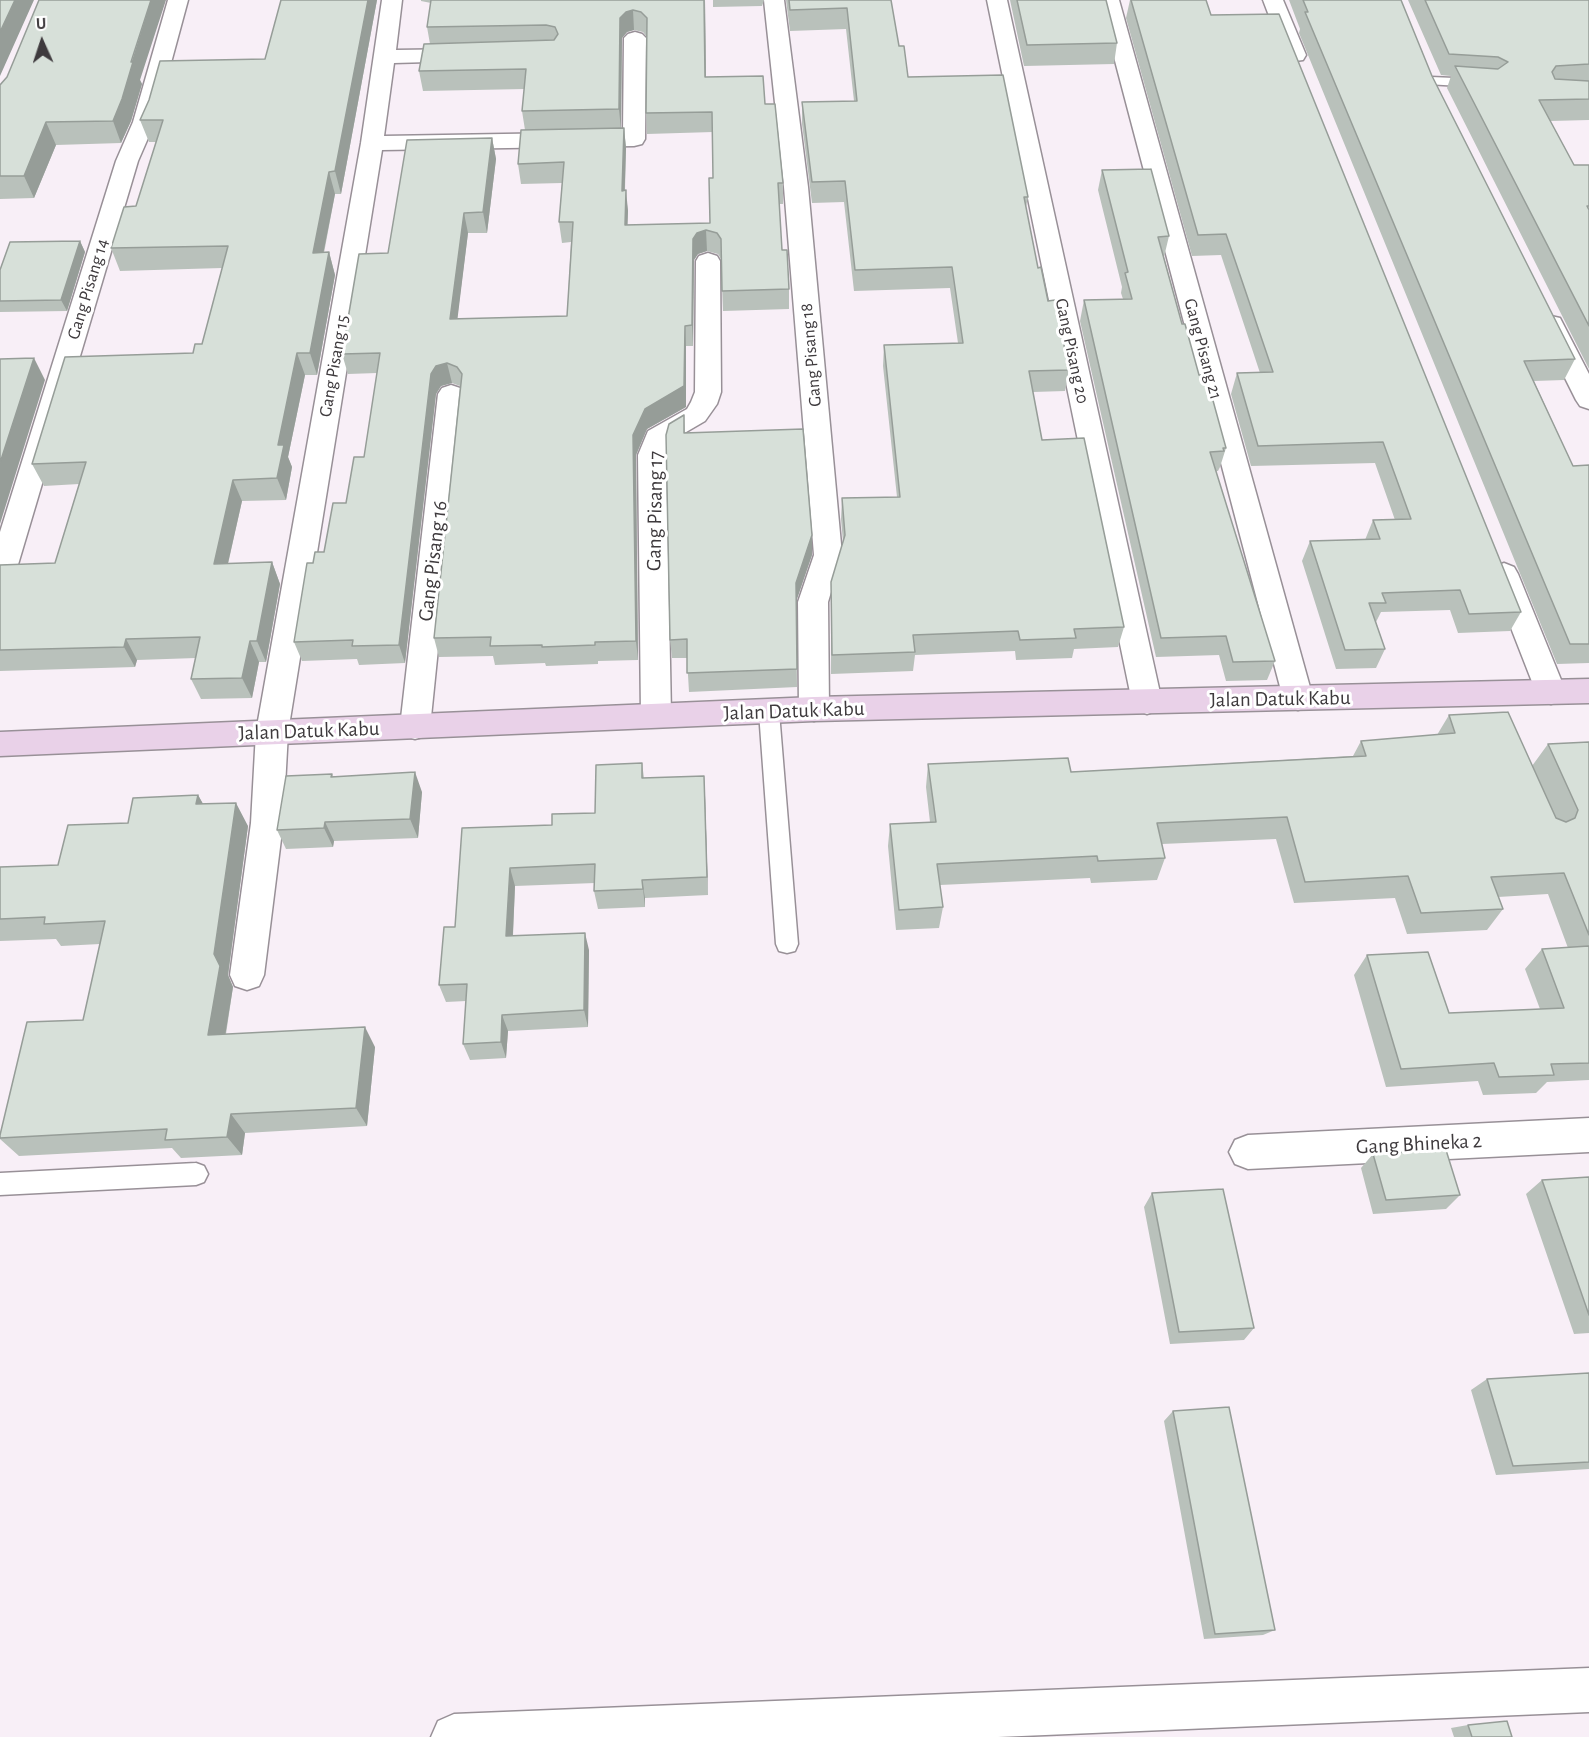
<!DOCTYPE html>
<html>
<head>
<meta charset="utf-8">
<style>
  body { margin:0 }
  #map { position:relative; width:1589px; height:1737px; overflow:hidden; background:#f8eff7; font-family:"Alegreya Sans",sans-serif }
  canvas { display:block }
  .north { position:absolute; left:12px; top:12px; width:60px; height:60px; -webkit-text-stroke:4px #fff; paint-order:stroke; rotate:357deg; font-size:16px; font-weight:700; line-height:24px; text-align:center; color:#3e3a3d }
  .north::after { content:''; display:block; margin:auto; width:21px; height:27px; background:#3e3a3d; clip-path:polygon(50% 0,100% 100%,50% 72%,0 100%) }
</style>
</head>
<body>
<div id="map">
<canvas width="1589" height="1737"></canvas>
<div class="north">U</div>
</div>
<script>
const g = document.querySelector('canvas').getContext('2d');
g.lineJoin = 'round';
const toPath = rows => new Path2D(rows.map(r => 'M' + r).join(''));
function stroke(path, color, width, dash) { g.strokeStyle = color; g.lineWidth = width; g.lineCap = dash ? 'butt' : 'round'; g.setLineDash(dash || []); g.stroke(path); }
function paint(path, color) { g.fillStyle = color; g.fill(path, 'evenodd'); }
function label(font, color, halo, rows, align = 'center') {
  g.font = font + ' "Alegreya Sans",sans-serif'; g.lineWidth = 6; g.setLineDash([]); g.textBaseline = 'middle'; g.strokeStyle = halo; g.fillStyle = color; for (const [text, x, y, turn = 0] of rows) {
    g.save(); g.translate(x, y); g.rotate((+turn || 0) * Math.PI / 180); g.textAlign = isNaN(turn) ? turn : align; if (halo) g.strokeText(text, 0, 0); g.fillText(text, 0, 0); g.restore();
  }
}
const lane = toPath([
  [1431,77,1478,79,1485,83,1478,87,1426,84,1424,81,1431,77],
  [769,704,776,707,779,712,798,944,795,951,787,953,779,951,776,944,759,712,762,707,769,704],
  [196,1163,204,1166,208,1174,204,1182,196,1185,0,1195,0,1173,196,1163]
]);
const street = toPath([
  [168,0,188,0,155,122,138,161,14,578,10,585,0,589,0,532,116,161,133,122,168,0],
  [382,0,402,0,396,50,465,49,473,50,476,55,473,60,465,61,394,63,384,136,623,132,624,38,628,34,635,32,642,34,646,38,645,139,642,144,634,146,382,150,288,732,283,823,264,975,259,986,247,990,235,986,230,975,251,823,256,732,361,143,382,0],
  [764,0,784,0,808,187,842,555,828,602,829,709,825,717,814,721,803,717,799,709,798,602,814,555,784,187,764,0],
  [987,0,1007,0,1162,702,1158,710,1147,714,1136,710,1132,702,987,0],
  [1099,0,1119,0,1313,698,1309,706,1298,710,1287,706,1283,698,1099,0],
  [1263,0,1283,0,1306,55,1303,60,1295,61,1287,60,1284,55,1263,0],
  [708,253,717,256,720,261,721,392,717,404,705,421,669,442,666,455,671,715,667,724,656,727,645,724,641,715,638,455,648,431,687,409,691,402,695,392,696,261,699,256,708,253],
  [1551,316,1560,318,1589,374,1589,409,1580,406,1576,400,1538,324,1542,318,1551,316],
  [451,385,460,388,464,394,430,727,426,736,415,739,404,736,400,727,438,394,442,388,451,385],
  [1504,563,1514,567,1518,574,1566,692,1562,700,1551,704,1540,700,1536,692,1490,574,1494,567,1504,563],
  [1589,1118,1589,1152,1248,1169,1235,1164,1229,1152,1235,1140,1248,1135,1589,1118],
  [1589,1668,1589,1712,998,1737,431,1737,438,1721,454,1714,1589,1668]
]);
const secondary = toPath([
  [1589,679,1589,703,814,721,0,756,0,732,814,697,1589,679]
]);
stroke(lane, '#989097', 3);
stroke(street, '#989097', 3);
stroke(secondary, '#989097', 3);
paint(lane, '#fff');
paint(street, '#fff');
paint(secondary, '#e9d1e8');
paint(toPath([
  [281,0,377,0,341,194,335,194,324,253,329,252,335,275,317,375,305,375,288,457,292,467,286,500,242,501,228,564,272,562,280,584,266,662,259,662,252,698,201,699,191,679,196,658,137,660,135,667,0,671,0,565,55,563,79,484,44,486,32,464,193,353,202,344,222,268,120,271,111,248,136,206,156,142,149,142,140,120,265,59],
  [421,0,705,0,706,77,765,104,783,183,783,204,779,204,782,250,789,289,789,309,723,311,721,259,718,254,707,251,698,254,694,260,693,346,686,346,686,407,647,429,636,455,638,660,598,661,598,664,546,666,545,663,495,665,493,656,439,657,434,638,460,386,452,383,441,386,436,394,405,663,359,665,357,659,302,661,294,642,313,563,324,552,346,503,364,457,377,373,348,374,342,354,388,253,492,138,496,159,487,233,468,233,457,319,567,316,571,242,562,243,559,222,562,183,521,184,518,164,525,130,522,111,525,89,423,91,419,71,430,44,427,27,431,3,421,1],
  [634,30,643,32,646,36,646,113,647,134,713,132,713,178,710,223,627,225,628,211,625,190,626,148,624,128,621,128,622,38,627,32],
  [713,0,764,0,762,6,713,7],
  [786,0,891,0,899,46,908,77,1028,197,1026,207,1038,268,1069,370,1065,391,1033,392,1042,440,1124,627,1118,647,1074,649,1072,658,1016,660,1015,651,915,655,913,671,831,674,831,582,843,542,841,519,842,498,897,497,883,366,884,345,958,343,950,288,854,291,844,202,812,203,802,124,802,102,854,101,846,29,790,31],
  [1010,0,1106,0,1117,43,1114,64,1024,66],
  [1130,0,1206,0,1211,15,1521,612,1510,631,1458,633,1450,610,1381,612,1376,622,1385,649,1376,668,1336,669,1302,561,1310,541,1365,540,1373,520,1395,520,1375,463,1251,466,1231,394,1237,373,1260,373,1221,255,1192,256,1126,18],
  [1289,0,1401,0,1432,76,1575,359,1564,380,1534,381,1573,466,1589,465,1589,663,1557,664,1299,33,1300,29],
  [1408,0,1589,0,1589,120,1550,121,1574,165,1589,165,1589,369,1447,88,1451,76,1441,75],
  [140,80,142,84,131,121,121,143,56,145,34,198,0,199,0,85],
  [1102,170,1169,236,1164,257,1182,324,1199,375,1226,448,1220,467,1218,471,1216,471,1275,661,1267,680,1226,681,1219,655,1156,657,1080,321,1084,300,1123,299,1121,293,1122,287,1098,190],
  [80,241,85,252,67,311,0,312,0,270],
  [684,415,685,433,812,535,812,555,796,601,797,687,689,692,687,658,672,658,670,640],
  [1449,715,1532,766,1548,744,1589,742,1589,1080,1547,1082,1536,1093,1483,1095,1478,1081,1386,1087,1354,975,1367,955,1449,1013,1540,1009,1525,969,1542,949,1568,948,1548,894,1498,897,1503,909,1487,930,1407,934,1395,898,1294,903,1276,839,1162,844,1165,858,1157,880,1091,883,1090,878,940,885,943,907,939,928,896,930,888,846,890,824,930,822,926,787,928,764,1071,772,1353,756,1361,741,1437,735],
  [642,763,644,778,704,776,705,795,708,895,645,898,645,907,598,909,594,891,595,883,515,886,513,936,589,950,588,1027,508,1031,506,1058,470,1060,463,1044,466,1001,446,1002,439,985,455,927,552,825,595,813],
  [332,774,333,776,422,792,418,838,334,841,333,847,286,849,277,830],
  [198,795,203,804,248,826,228,975,233,987,226,1034,375,1047,367,1126,245,1133,242,1155,181,1158,172,1148,19,1156,0,1139,0,1135,83,1020,100,944,61,946,56,939,0,941,0,867,58,865,128,823],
  [1373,1154,1460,1195,1446,1209,1373,1214,1361,1168],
  [1589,1177,1589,1333,1574,1334,1526,1194,1542,1180],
  [1152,1193,1254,1328,1244,1340,1170,1344,1144,1207],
  [1589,1373,1589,1469,1496,1475,1471,1390,1487,1379],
  [1173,1411,1275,1630,1263,1635,1204,1639,1164,1421],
  [1468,1725,1512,1737,1454,1737,1451,1728]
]), '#b9c1bb');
paint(toPath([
  [15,0,34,0,0,76,0,32],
  [151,0,166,0,140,80,142,84,131,121,121,143,113,121],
  [368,0,377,0,341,194,335,171],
  [705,0,706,98,705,77],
  [633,10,634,30,627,32,622,38,621,130,619,109,620,18,626,12],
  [46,122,56,145,34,198,24,176],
  [624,128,626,148,624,211,622,191],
  [492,138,496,159,487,233,483,212],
  [329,172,335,194,319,275,313,253],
  [626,190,628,211,627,245,625,225],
  [464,213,468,233,455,339,450,319],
  [706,230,707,251,698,254,694,260,693,346,692,325,693,239,697,233],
  [80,241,85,252,67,311,61,300],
  [329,252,335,275,317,375,310,353],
  [685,326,686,346,686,407,647,429,636,455,638,660,636,641,633,435],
  [297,353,305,375,288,457,292,467,286,500,277,478,278,445],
  [34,358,45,380,0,524,0,463],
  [447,363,452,383,441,386,436,394,405,663,399,645,431,374,436,366],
  [233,480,242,501,223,585,214,564],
  [812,535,812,555,796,602,796,583],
  [272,562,280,584,266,662,257,641],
  [126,639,137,660,135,667,124,647],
  [250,641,259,662,252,698,242,678],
  [415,772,422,792,418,838,410,819],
  [704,776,705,795,708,895,707,877],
  [198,795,211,818,196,804],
  [236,803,248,826,228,975,233,987,222,1055,208,1035,214,954],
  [325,822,334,841,333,847,324,828],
  [510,868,515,886,512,953,506,936],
  [642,880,645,898,645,907],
  [585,933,589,950,588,1027,584,1010],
  [502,1015,508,1031,506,1058,501,1042],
  [365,1027,375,1047,367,1126,356,1108],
  [231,1114,245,1133,242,1155,227,1137]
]), '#969d98');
const building = toPath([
  [0,0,15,0,0,32,0,0],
  [39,0,151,0,131,62,133,62,122,99,113,121,46,122,24,176,0,176,0,85,7,77,39,0],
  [281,0,368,0,335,171,329,172,313,253,329,252,310,353,297,353,278,445,284,445,277,478,233,480,214,564,272,562,257,641,250,641,242,678,191,679,200,637,126,639,124,647,0,650,0,565,55,563,86,462,32,464,65,357,193,353,195,344,202,344,228,246,111,248,124,207,136,206,163,120,140,120,149,100,160,61,265,59,281,0],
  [431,0,704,0,705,77,763,76,765,104,775,104,783,183,778,183,782,250,787,250,789,289,722,291,721,239,717,233,706,230,697,233,693,239,692,325,685,326,684,386,645,409,633,435,636,641,595,642,595,645,542,647,542,645,490,646,491,637,434,638,462,374,457,367,447,363,436,366,431,374,399,645,352,646,353,640,294,642,307,563,313,563,315,552,324,552,333,503,346,503,354,457,364,457,380,353,342,354,359,254,388,253,407,140,492,138,483,212,464,213,450,319,567,316,573,222,559,222,564,162,518,164,521,130,624,128,622,191,626,190,625,225,710,223,709,178,713,178,712,112,646,113,647,18,641,12,633,10,626,12,620,18,619,109,522,111,526,69,419,71,424,44,554,40,558,34,555,27,546,25,427,27,431,0],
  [789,0,891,0,899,46,904,46,908,77,1003,75,1028,197,1024,197,1038,268,1041,267,1048,301,1055,300,1069,370,1029,371,1042,440,1084,438,1124,627,1074,629,1076,638,1020,640,1018,631,913,635,915,652,832,655,831,582,845,535,842,498,900,497,884,345,963,343,952,267,855,270,845,181,812,182,802,102,857,101,847,8,790,10,789,0],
  [1017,0,1106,0,1117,43,1027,45,1017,0],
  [1131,0,1206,0,1211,15,1279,14,1521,612,1469,614,1460,590,1382,593,1386,603,1369,603,1385,649,1345,650,1310,541,1380,539,1373,520,1411,519,1383,442,1258,446,1237,373,1273,372,1226,234,1198,235,1131,0],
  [1303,0,1401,0,1432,76,1575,359,1524,361,1573,466,1589,465,1589,644,1570,644,1305,12,1308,12,1303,0],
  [1425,0,1589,0,1589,64,1556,66,1552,72,1555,79,1589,81,1589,99,1539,100,1574,165,1589,165,1589,206,1587,206,1589,210,1589,326,1455,66,1498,69,1508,62,1498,57,1449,54,1425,0],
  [1151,169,1169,236,1158,237,1182,324,1185,324,1199,375,1206,375,1226,448,1223,448,1224,451,1210,452,1275,661,1233,662,1226,636,1161,638,1084,300,1132,299,1125,273,1128,272,1102,170,1151,169],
  [80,241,61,300,0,301,0,270,10,242,80,241],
  [34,358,0,463,0,359,34,358],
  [684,415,684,433,803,429,812,535,796,583,797,669,687,673,687,639,670,640,666,435,669,424,684,415],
  [1508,712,1556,818,1566,822,1575,818,1578,810,1548,744,1589,742,1589,935,1564,873,1491,877,1503,909,1421,913,1408,876,1305,882,1287,817,1157,823,1165,858,1098,861,1097,856,937,864,943,907,899,910,890,824,936,822,928,764,1068,758,1071,772,1366,756,1361,741,1455,733,1449,715,1508,712],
  [642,763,642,778,704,776,707,877,642,880,643,889,594,891,595,864,510,868,506,936,585,933,584,1010,502,1015,501,1042,463,1044,467,984,439,985,444,927,455,927,462,828,552,825,552,814,595,813,596,765,642,763],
  [415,772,410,819,325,822,324,828,277,830,286,776,332,774,331,777,415,772],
  [198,795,196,804,236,803,214,954,220,966,208,1035,365,1027,356,1108,231,1114,227,1137,165,1140,167,1129,0,1138,0,1135,27,1022,83,1020,105,921,44,924,45,917,0,919,0,867,58,865,68,825,128,823,133,798,198,795],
  [1589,946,1589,1063,1551,1064,1554,1075,1499,1077,1494,1063,1401,1069,1367,955,1428,952,1449,1013,1564,1008,1542,949,1589,946],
  [1446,1150,1460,1195,1386,1200,1373,1154,1446,1150],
  [1589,1177,1589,1315,1542,1180,1589,1177],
  [1223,1189,1254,1328,1179,1332,1152,1193,1223,1189],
  [1589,1373,1589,1462,1513,1466,1487,1379,1589,1373],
  [1229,1407,1275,1630,1215,1634,1173,1411,1229,1407],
  [1507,1721,1512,1737,1472,1737,1468,1725,1507,1721]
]);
paint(building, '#d7e0d9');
stroke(building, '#969d98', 1.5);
label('18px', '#3e3a3d', '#fff', [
  ["Gang Pisang 14",88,289,-73],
  ["Gang Pisang 21",1203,349,75],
  ["Gang Pisang 20",1072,351,78],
  ["Gang Pisang 18",811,355,-95],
  ["Gang Pisang 15",334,366,-80]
]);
label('21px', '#3e3a3d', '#fff', [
  ["Gang Pisang 17",655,511,-89],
  ["Gang Pisang 16",433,561,-83],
  ["Jalan Datuk Kabu",1280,699,-1],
  ["Jalan Datuk Kabu",794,711,-2],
  ["Jalan Datuk Kabu",309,731,-2],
  ["Gang Bhineka 2",1419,1144,-3]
]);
</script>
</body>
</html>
